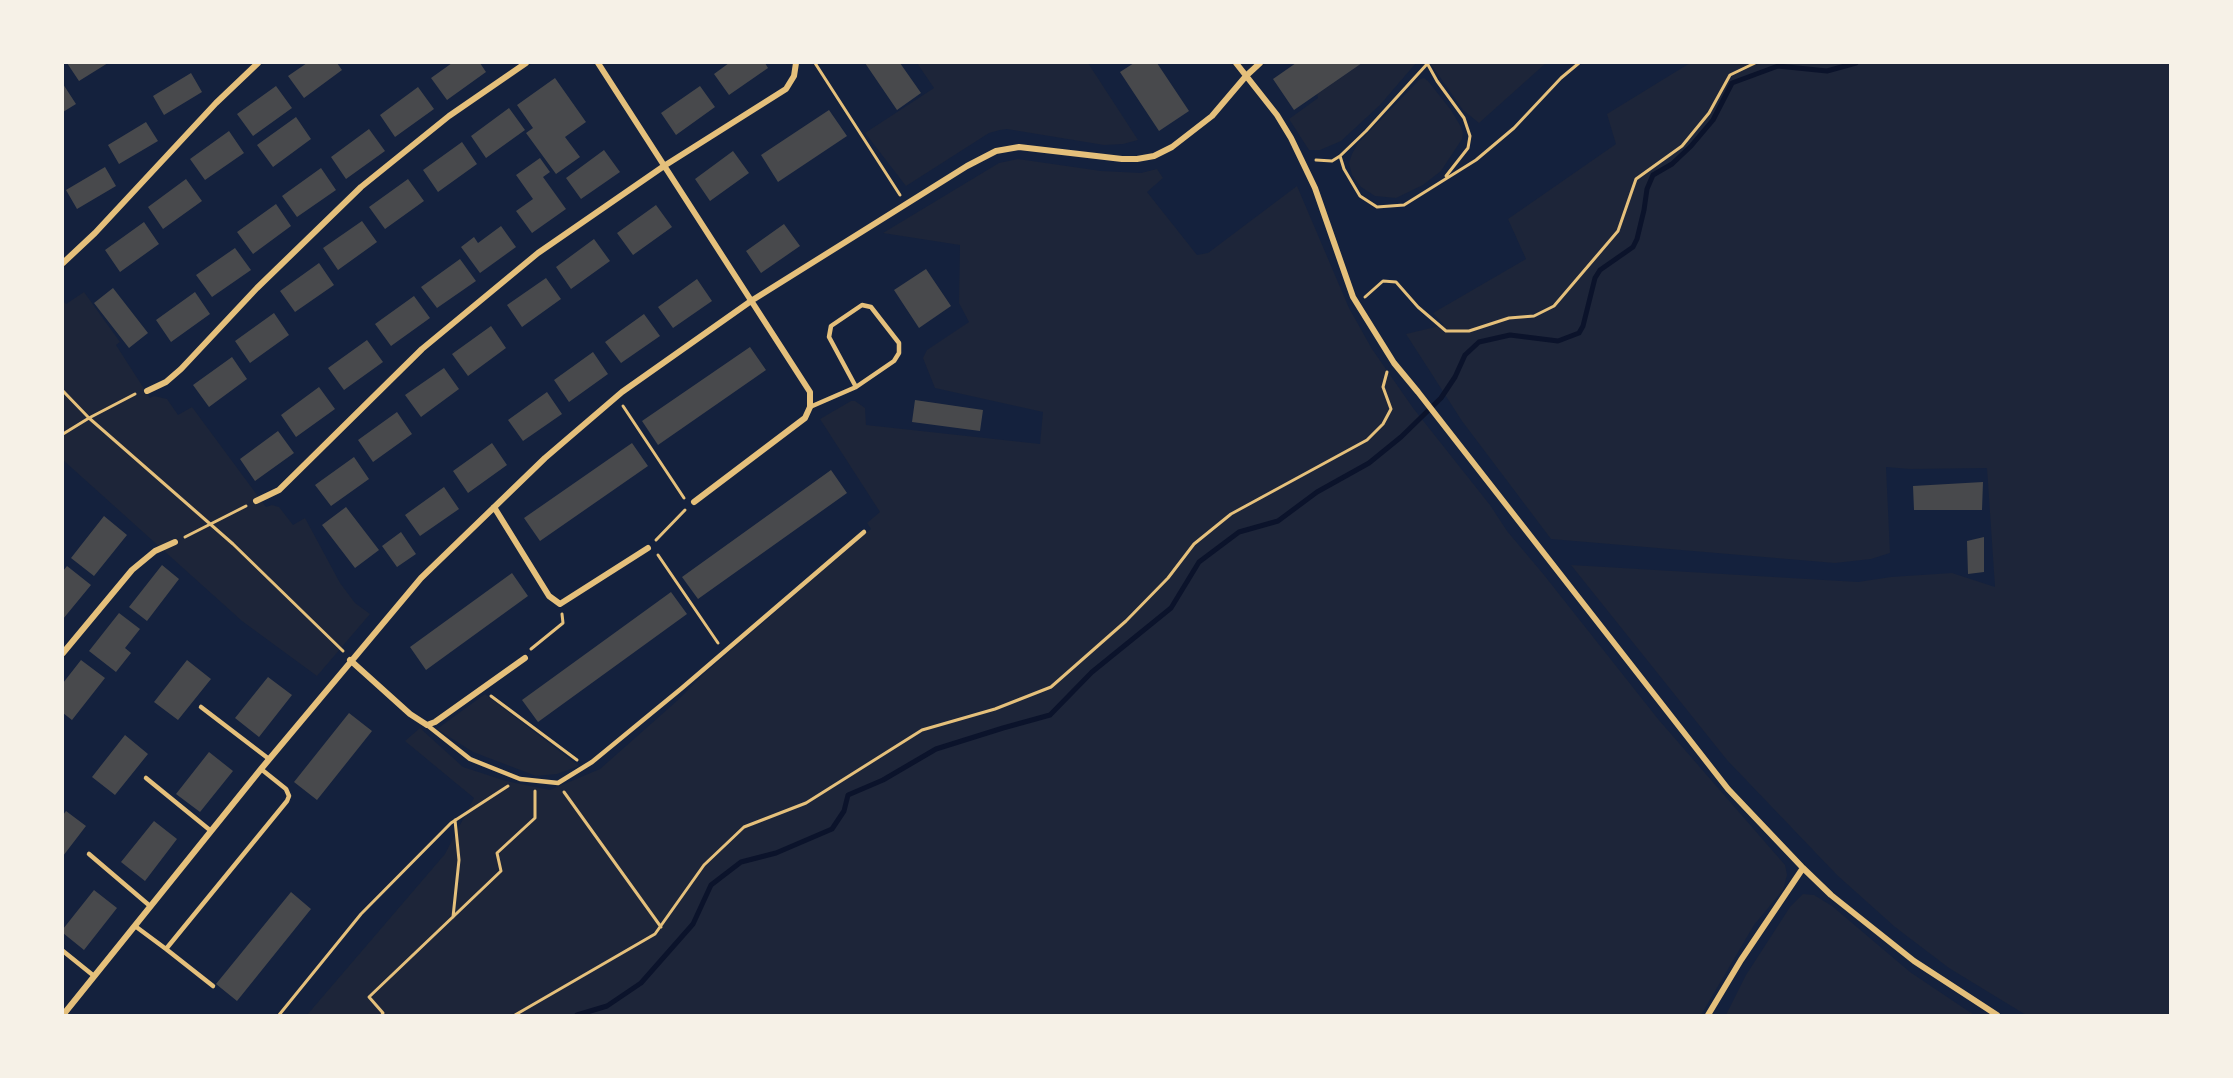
<!DOCTYPE html>
<html>
<head>
<meta charset="utf-8">
<style>
  body { margin:0 }
  #map { position:relative; width:2233px; height:1078px; overflow:hidden; background:#14213d; font-family:"IBM Plex Sans",sans-serif }
  canvas { display:block }
  .frame { position:absolute; inset:0; border:64px solid #f6f1e7; pointer-events:none }
</style>
</head>
<body>
<div id="map">
<canvas width="2233" height="1078"></canvas>
<div class="frame"></div>
</div>
<script>
const g = document.querySelector('canvas').getContext('2d');
g.lineJoin = 'round';
function paint(path, color) { g.fillStyle = color; g.fill(path, 'evenodd'); }
const toPath = rows => new Path2D(rows.map(r => 'M' + r).join(''));
function stroke(path, color, width, dash) { g.strokeStyle = color; g.lineWidth = width; g.lineCap = dash ? 'butt' : 'round'; g.setLineDash(dash || []); g.stroke(path); }
paint(toPath([
  [917,63,1088,63,1138,140,1123,144,1104,145,1007,129,1000,130,989,133,906,186,865,133,934,88],
  [1362,63,1416,63,1380,105,1341,141,1320,150,1309,150,1289,119,1318,98,1317,94],
  [1430,63,1546,63,1479,123,1463,110],
  [1690,63,2170,63,2170,1015,2026,1015,1949,968,1895,927,1837,875,1727,760,1571,565,1858,582,1891,577,1952,573,1995,587,1987,468,1910,469,1886,467,1890,553,1871,559,1835,563,1551,539,1462,421,1406,334,1444,325,1433,313,1526,259,1508,219,1616,144,1607,114],
  [1424,78,1428,81,1451,110,1461,127,1463,133,1462,139,1441,171,1423,185,1396,198,1375,196,1361,187,1352,175,1349,163,1352,154,1358,143,1420,79],
  [1018,159,1101,171,1141,173,1157,169,1163,178,1147,192,1197,255,1208,253,1297,186,1349,308,1372,349,1413,408,1490,505,1507,531,1544,575,1658,719,1785,865,1787,875,1783,890,1754,925,1701,1015,307,1015,445,854,474,798,405,741,420,728,463,767,506,781,550,790,600,769,678,700,705,673,871,529,867,523,880,512,820,419,851,401,855,401,865,408,866,425,1040,444,1043,412,935,388,923,358,927,350,969,322,959,303,960,245,883,233,999,163],
  [84,292,120,342,116,345,150,398,154,396,167,399,178,415,192,407,266,507,272,505,279,507,293,525,305,518,340,583,355,603,370,614,317,676,242,621,63,460,63,301,66,304],
  [485,694,579,766,557,774,536,776,473,752,437,729],
  [1803,894,1814,895,1832,906,1910,972,1974,1015,1726,1015,1746,975,1790,907]
]), '#1d2539');
stroke(toPath([
  [577,1015,607,1006,641,983,693,924,711,885,741,862,776,853,832,829,844,811,848,795,883,780,936,749,1003,728,1050,715,1092,672,1171,608,1199,562,1239,532,1278,521,1317,492,1369,463,1401,437,1441,398,1455,377,1465,355,1479,342,1510,335,1558,341,1579,333,1583,326,1595,278,1600,270,1633,247,1637,239,1644,210,1647,189,1653,175,1672,164,1691,146,1713,120,1732,83,1778,66,1827,71,1856,63]
]), '#0b132b', 5);
paint(toPath([
  [67,63,108,63,79,81],
  [307,63,337,63,342,70,304,98,288,76],
  [452,63,480,63,486,72,447,100,431,78],
  [729,63,765,63,768,68,729,95,714,74],
  [865,63,900,63,921,93,897,110],
  [1134,63,1157,63,1189,111,1159,131,1120,72],
  [1296,63,1362,63,1294,110,1273,79],
  [191,73,202,92,164,115,153,96],
  [555,78,586,122,565,137,580,157,556,174,526,133,533,128,517,105],
  [63,84,76,104,63,112],
  [276,86,292,108,253,136,237,114],
  [700,86,715,107,676,135,661,113],
  [418,87,434,109,395,137,380,115],
  [509,108,525,130,486,158,471,136],
  [829,110,847,136,778,182,761,155],
  [296,117,311,139,273,167,257,145],
  [146,122,158,141,119,164,108,145],
  [369,129,385,151,346,179,331,157],
  [229,131,244,153,205,180,190,159],
  [462,142,477,164,438,192,423,170],
  [604,150,620,172,581,199,566,178],
  [733,151,749,173,710,201,695,179],
  [540,158,550,172,543,177,566,209,532,233,516,211,533,199,516,175],
  [105,167,116,186,77,209,66,190],
  [321,168,336,190,297,217,282,196],
  [186,179,202,201,163,229,148,207],
  [408,179,424,201,385,229,369,207],
  [276,204,291,226,253,254,237,232],
  [656,205,672,227,633,255,617,233],
  [362,221,377,242,338,270,323,248],
  [144,222,159,244,120,272,105,250],
  [784,224,800,246,761,273,746,251],
  [501,226,516,247,480,273,461,247,474,237,478,243],
  [594,239,610,261,571,289,556,267],
  [235,248,251,270,212,297,196,275],
  [460,259,476,281,437,308,421,287],
  [319,263,334,285,295,312,280,291],
  [926,269,951,306,919,328,894,290],
  [546,278,561,299,522,327,507,305],
  [697,279,712,301,673,328,658,307],
  [113,288,148,333,129,348,94,303],
  [195,292,210,314,171,342,156,320],
  [414,296,430,318,391,346,375,324],
  [274,313,289,335,250,363,235,341],
  [644,314,660,336,621,363,605,342],
  [491,326,506,348,468,376,452,354],
  [367,340,383,362,344,390,328,368],
  [750,347,766,370,658,445,642,421],
  [593,352,608,374,569,402,554,380],
  [232,357,247,379,209,407,193,385],
  [444,368,459,389,421,417,405,395],
  [319,387,335,409,296,437,281,415],
  [547,392,562,414,523,441,508,420],
  [915,400,983,410,980,431,912,422],
  [397,412,412,434,373,462,358,440],
  [278,431,294,453,255,481,240,459],
  [492,443,507,465,468,493,453,471],
  [632,443,648,466,540,541,524,518],
  [354,457,369,479,331,506,315,485],
  [831,470,847,493,698,599,682,577],
  [1983,482,1982,510,1914,510,1913,486],
  [444,487,459,509,420,536,405,515],
  [346,507,379,550,355,568,322,525],
  [104,516,127,535,94,576,71,558],
  [401,532,416,554,397,567,382,546],
  [1984,537,1984,572,1968,574,1967,541],
  [162,565,179,579,147,621,129,607],
  [67,566,91,585,63,619,63,571],
  [512,573,528,596,426,670,410,647],
  [671,592,687,614,538,722,522,700],
  [119,613,140,629,125,648,131,653,116,672,89,651],
  [81,660,105,678,72,720,63,713,63,683],
  [187,660,211,679,178,720,154,702],
  [268,677,292,695,259,737,235,718],
  [349,713,372,731,317,800,294,782],
  [125,735,148,754,115,795,92,777],
  [209,752,233,771,200,812,176,794],
  [66,811,86,826,63,856,63,815],
  [154,821,177,839,145,881,121,862],
  [94,890,117,908,84,950,63,933,63,929],
  [291,892,311,909,237,1001,216,984]
]), '#48494c');
stroke(toPath([
  [815,63,900,195],
  [1427,63,1437,81,1464,118,1470,136,1468,148,1446,176],
  [1428,63,1366,131,1340,156,1344,169,1360,196,1377,207,1404,205,1476,160,1514,128,1561,78,1579,63],
  [1316,160,1332,161,1340,156],
  [1365,297,1383,281,1396,282,1418,307,1446,331,1469,331,1509,318,1534,316,1554,306,1618,231,1636,179,1682,146,1709,113,1730,75,1755,63],
  [63,391,89,418,233,544,343,651],
  [623,406,684,498],
  [63,434,89,418,135,394],
  [185,537,246,506],
  [656,540,685,510],
  [658,555,718,643],
  [531,649,563,623,562,614],
  [491,696,577,760],
  [564,792,661,927],
  [453,917,459,860,455,820],
  [279,1015,361,914,451,823,508,786],
  [382,1015,383,1013,369,997,501,871,497,853,535,818,535,791],
  [515,1015,655,934,704,865,744,827,806,803,922,730,995,709,1051,687,1126,621,1168,578,1194,544,1231,514,1367,440,1383,424,1391,409,1383,387,1387,372]
]), '#e5c07b', 3);
stroke(toPath([
  [810,407,856,387,894,361,899,353,899,343,871,307,862,305,831,326,829,337,856,387],
  [201,707,269,759],
  [427,725,470,759,520,779,558,783,592,762,682,688,864,532],
  [146,778,211,831],
  [89,854,150,906],
  [135,926,166,949,287,801,289,796,286,789,261,769],
  [166,949,213,986],
  [63,951,94,976]
]), '#e5c07b', 4.5);
stroke(toPath([
  [598,63,810,392,810,407,805,418,694,502],
  [1236,63,1277,115,1291,138,1315,188,1353,297,1394,363,1418,392,1728,789,1803,868,1831,895,1914,961,1997,1015],
  [63,263,95,233,216,103,258,63],
  [147,391,166,382,181,369,257,288,361,187,449,116,526,63],
  [256,501,279,490,422,349,538,253,664,166,786,89,794,76,796,63],
  [494,507,549,596,560,604,648,548],
  [63,653,132,570,155,551,175,542],
  [350,660,410,714,427,725,435,722,525,658],
  [63,1015,261,769,421,578,545,458,622,392,751,301,967,166,996,151,1019,147,1122,159,1137,159,1154,156,1172,147,1212,116,1246,76,1260,63],
  [1708,1015,1741,960,1803,868]
]), '#e5c07b', 6);
</script>
</body>
</html>
